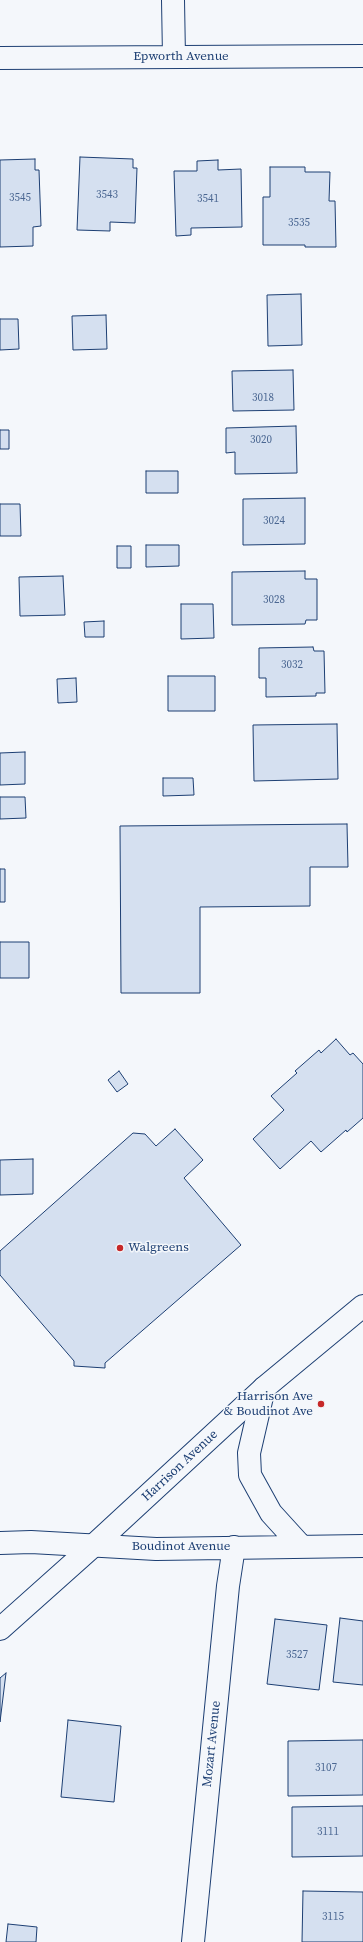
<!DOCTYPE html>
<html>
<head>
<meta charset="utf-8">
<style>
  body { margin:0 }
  canvas { display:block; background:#f4f7fb }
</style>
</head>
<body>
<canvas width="363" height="1942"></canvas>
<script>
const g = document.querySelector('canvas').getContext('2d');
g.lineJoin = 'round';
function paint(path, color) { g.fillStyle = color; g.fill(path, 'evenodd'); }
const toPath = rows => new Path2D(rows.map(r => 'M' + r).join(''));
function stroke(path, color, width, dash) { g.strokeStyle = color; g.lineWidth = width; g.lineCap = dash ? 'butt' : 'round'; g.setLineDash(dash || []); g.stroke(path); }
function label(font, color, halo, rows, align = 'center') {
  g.font = font + ' "Source Serif 4",serif'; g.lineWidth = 3; g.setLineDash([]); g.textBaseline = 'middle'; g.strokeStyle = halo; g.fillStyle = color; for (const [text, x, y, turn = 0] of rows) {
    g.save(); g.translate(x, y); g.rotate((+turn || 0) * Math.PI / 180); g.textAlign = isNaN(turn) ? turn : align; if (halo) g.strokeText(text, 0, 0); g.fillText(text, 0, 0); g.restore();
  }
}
const building = toPath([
  [80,157,133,159,133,168,137,168,135,223,110,222,110,231,77,230,80,157],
  [35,159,35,170,39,170,41,226,33,227,33,246,0,247,0,160,35,159],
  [218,160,218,170,241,169,242,227,191,228,191,235,176,236,174,171,197,171,197,161,218,160],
  [270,167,305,167,305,172,330,172,329,201,335,201,336,247,305,247,305,245,263,245,263,197,270,197,270,167],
  [301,294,302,345,268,346,267,295,301,294],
  [106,315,107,349,73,350,72,316,106,315],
  [0,319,18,319,19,349,0,350,0,319],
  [293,370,294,410,233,411,232,371,293,370],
  [296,426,297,473,235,474,235,452,226,453,226,428,296,426],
  [0,430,9,430,9,449,0,449,0,430],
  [146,471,178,471,178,493,146,493,146,471],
  [305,498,305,544,243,545,243,499,305,498],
  [0,504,20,504,21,536,0,536,0,504],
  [146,545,179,545,179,566,146,567,146,545],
  [117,546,131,546,131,568,117,568,117,546],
  [305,571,305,579,317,579,317,620,306,620,305,624,232,625,232,572,305,571],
  [63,576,65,615,20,616,19,577,63,576],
  [181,604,213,604,214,638,181,639,181,604],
  [104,621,104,637,85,637,84,622,104,621],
  [313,647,314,651,324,651,325,693,316,693,316,696,266,697,266,678,259,678,259,648,313,647],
  [168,676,215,676,215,711,168,711,168,676],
  [76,678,77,702,58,703,57,679,76,678],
  [337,724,338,779,254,781,253,725,337,724],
  [25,752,25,784,0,785,0,753,25,752],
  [163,778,193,778,194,795,163,796,163,778],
  [0,797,25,797,26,818,0,819,0,797],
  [347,824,348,867,310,867,310,906,200,907,200,993,121,993,120,826,347,824],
  [0,869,5,869,5,902,0,902,0,869],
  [0,942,29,942,29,978,0,978,0,942],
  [336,1039,350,1055,353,1053,363,1064,363,1118,347,1132,346,1130,321,1152,311,1141,280,1169,253,1139,284,1110,271,1096,297,1073,295,1071,319,1050,321,1053,336,1039],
  [119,1071,128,1084,117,1092,108,1080,119,1071],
  [175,1129,203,1160,184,1178,241,1245,105,1363,105,1368,74,1366,74,1361,0,1275,0,1251,133,1133,145,1134,156,1146,175,1129],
  [33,1159,33,1194,0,1195,0,1160,33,1159],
  [340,1618,363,1621,363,1685,333,1682,340,1618],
  [275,1619,327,1625,319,1690,267,1684,275,1619],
  [6,1673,0,1722,0,1678,6,1673],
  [68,1720,121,1726,114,1802,61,1797,68,1720],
  [363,1740,363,1795,288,1796,288,1741,363,1740],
  [363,1806,363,1856,292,1857,292,1807,363,1806],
  [303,1891,363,1892,363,1942,302,1942,303,1891],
  [8,1924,37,1927,36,1942,6,1942,8,1924]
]);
paint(building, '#d5e0f0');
stroke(building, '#1d3f73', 1);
const minor = toPath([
  [173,0,174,57],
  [0,58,363,56],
  [264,1388,249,1453,250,1475,271,1513,301,1546],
  [0,1543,31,1542,156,1549,363,1546],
  [193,1942,228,1586,234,1547]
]);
const major = toPath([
  [0,1629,93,1546,264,1388,363,1306]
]);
stroke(minor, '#1d3f73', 24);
stroke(major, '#1d3f73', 24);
stroke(minor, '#f4f7fb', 22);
stroke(major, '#f4f7fb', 22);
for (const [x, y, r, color] of [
  [120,1248,4,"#c62828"],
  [321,1404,4,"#c62828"]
]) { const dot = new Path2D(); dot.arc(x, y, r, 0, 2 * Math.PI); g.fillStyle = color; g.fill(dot); stroke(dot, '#f4f7fb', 1.5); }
label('11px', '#4b6792', null, [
  ["3543",107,195],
  ["3545",20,198],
  ["3541",208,199],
  ["3535",299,223],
  ["3018",263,398],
  ["3020",261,440],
  ["3024",274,521],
  ["3028",274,600],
  ["3032",292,665],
  ["3527",297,1655],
  ["3107",326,1768],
  ["3111",328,1832],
  ["3115",333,1917]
]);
label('13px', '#1d3f73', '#f4f7fb', [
  ["Epworth Avenue",181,57],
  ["Harrison Avenue",180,1466,-43],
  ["Boudinot Avenue",181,1547],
  ["Mozart Avenue",212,1744,-84]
]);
label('13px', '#1d3f73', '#f4f7fb', [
  ["Walgreens",128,1248],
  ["Harrison Ave",313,1397,"right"],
  ["& Boudinot Ave",313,1412,"right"]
], 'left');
</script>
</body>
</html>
